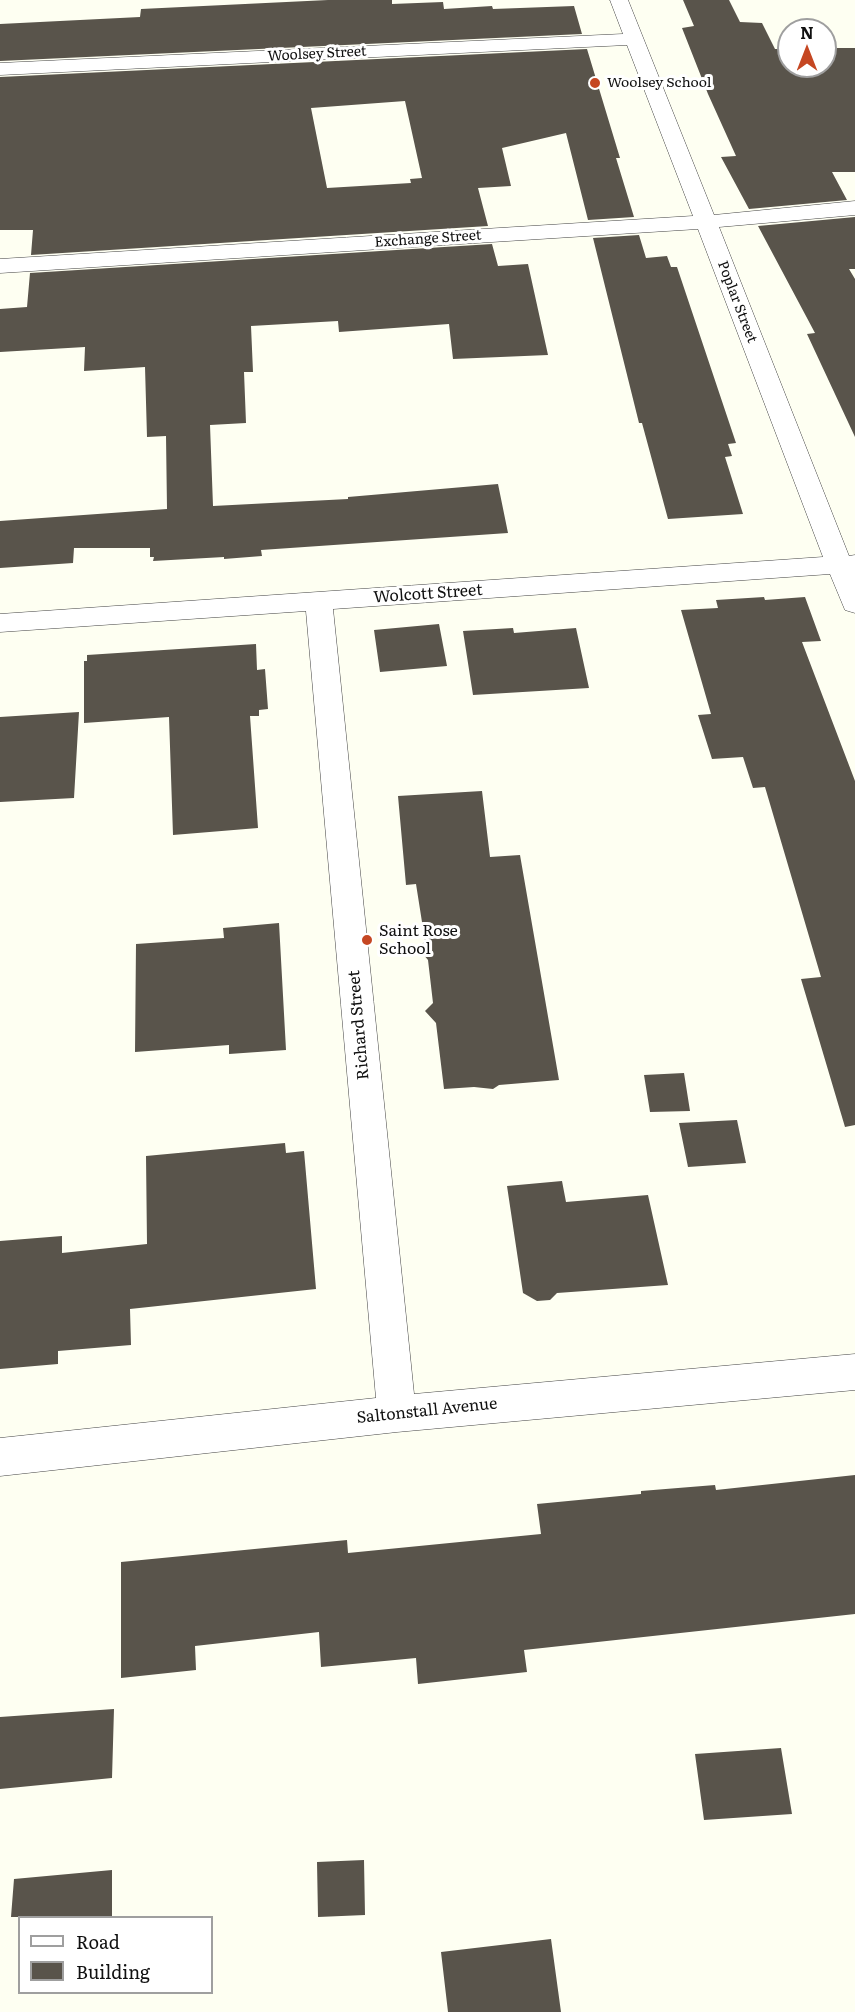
<!DOCTYPE html>
<html>
<head>
<meta charset="utf-8">
<style>
  body { margin:0 }
  #map { position:relative; width:855px; height:2012px; overflow:hidden; background:#fefff2; font-family:Literata,serif }
  canvas { display:block }
  .legend { position:absolute; left:18px; top:1916px; width:195px; height:78px; box-sizing:border-box; background:#fff; border:2px solid #9f9f9f; margin:0; padding:8px 10px; list-style:none; font-size:18px; color:#101010 }
  .legend li { display:flex; align-items:center; gap:12px; height:30px }
  .legend b { width:30px; border:2px solid #9f9f9f }
  .north { position:absolute; left:777px; top:18px; width:60px; height:60px; box-sizing:border-box; background:#fff; border:2px solid #9f9f9f; border-radius:50%; rotate:0deg; font-size:16px; font-weight:700; line-height:24px; text-align:center; color:#101010 }
  .north::after { content:''; display:block; margin:auto; width:21px; height:27px; background:#c54722; clip-path:polygon(50% 0,100% 100%,50% 72%,0 100%) }
</style>
</head>
<body>
<div id="map">
<canvas width="855" height="2012"></canvas>
<ul class="legend">
<li><b style="height:8px;background:#fff"></b>Road</li>
<li><b style="height:16px;background:#59544b"></b>Building</li>
</ul>
<div class="north">N</div>
</div>
<script>
const g = document.querySelector('canvas').getContext('2d');
g.lineJoin = 'round';
function paint(path, color) { g.fillStyle = color; g.fill(path, 'evenodd'); }
const toPath = rows => new Path2D(rows.map(r => 'M' + r).join(''));
function stroke(path, color, width, dash) { g.strokeStyle = color; g.lineWidth = width; g.lineCap = dash ? 'butt' : 'round'; g.setLineDash(dash || []); g.stroke(path); }
function label(font, color, halo, rows, align = 'center') {
  g.font = font + ' Literata,serif'; g.lineWidth = 6; g.setLineDash([]); g.textBaseline = 'middle'; g.strokeStyle = halo; g.fillStyle = color; for (const [text, x, y, turn = 0] of rows) {
    g.save(); g.translate(x, y); g.rotate((+turn || 0) * Math.PI / 180); g.textAlign = isNaN(turn) ? turn : align; if (halo) g.strokeText(text, 0, 0); g.fillText(text, 0, 0); g.restore();
  }
}
paint(toPath([
  [328,0,392,0,392,4,443,2,444,9,492,6,493,9,574,6,582,34,0,61,0,24,140,17,141,9],
  [683,0,729,0,740,22,762,23,775,49,789,49,789,66,825,66,825,48,855,48,855,172,832,172,847,200,749,209,721,157,736,156,708,94,682,28,694,26],
  [587,49,620,158,616,158,634,217,588,220,566,133,502,148,511,186,478,188,488,226,31,255,33,230,0,230,0,77],
  [405,101,422,178,410,179,411,183,327,188,311,108],
  [855,217,855,269,849,269,855,279,855,437,807,334,815,333,758,226],
  [639,235,646,258,667,256,671,267,677,267,736,443,728,444,732,456,725,457,743,514,668,519,642,423,639,423,593,238],
  [492,244,498,266,528,264,548,355,453,359,449,324,339,332,338,321,251,326,253,372,244,372,246,423,210,425,213,506,348,499,348,497,498,484,508,533,261,550,262,556,224,559,224,557,153,561,154,557,150,557,150,548,74,548,73,563,0,568,0,521,167,509,166,436,147,437,145,367,84,371,85,347,0,352,0,309,27,307,30,273],
  [764,597,765,600,805,597,821,641,802,642,855,781,855,1125,845,1127,801,979,821,977,765,787,753,788,743,757,712,759,698,715,711,714,681,610,718,608,716,600],
  [439,624,447,666,380,672,374,630],
  [513,628,514,633,576,628,589,688,473,695,463,631],
  [256,644,257,670,265,669,268,709,259,710,259,716,250,716,258,828,173,835,169,717,84,723,84,661,87,661,87,655],
  [79,712,74,798,0,802,0,717],
  [482,791,490,857,520,855,559,1080,499,1085,493,1089,474,1087,444,1089,436,1023,425,1011,433,1003,428,960,418,948,425,941,416,884,406,885,398,796],
  [279,923,286,1050,229,1054,229,1045,135,1052,136,944,224,938,223,928],
  [684,1073,690,1111,650,1112,644,1075],
  [737,1120,746,1163,688,1167,679,1123],
  [285,1143,286,1153,304,1151,316,1289,130,1309,131,1345,58,1351,58,1364,0,1369,0,1241,62,1236,62,1253,147,1244,146,1156],
  [562,1181,566,1202,648,1195,668,1285,557,1293,550,1300,537,1301,523,1293,507,1186],
  [855,1475,855,1614,524,1650,527,1672,418,1684,416,1658,321,1667,319,1632,195,1646,196,1670,121,1678,121,1562,347,1540,348,1553,541,1534,537,1504,641,1494,641,1491,715,1485,716,1490],
  [114,1709,112,1778,0,1789,0,1717],
  [781,1748,792,1814,704,1820,695,1754],
  [364,1860,365,1915,318,1917,317,1862],
  [112,1870,112,1917,11,1917,14,1879],
  [551,1939,561,2012,448,2012,441,1952]
]), '#59544b');
const minor = toPath([
  [610,0,628,0,714,215,855,201,855,215,719,227,849,556,855,555,855,613,845,610,830,574,333,609,414,1394,855,1354,855,1390,397,1432,0,1476,0,1438,376,1398,306,611,0,632,0,614,823,557,698,229,0,273,0,259,693,216,627,45,0,75,0,63,623,34,610,0]
]);
stroke(minor, '#434343', 1);
paint(minor, '#fff');
for (const [x, y, r, color] of [
  [595,83,6,"#c54722"],
  [367,940,6,"#c54722"]
]) { const dot = new Path2D(); dot.arc(x, y, r, 0, 2 * Math.PI); g.fillStyle = color; g.fill(dot); stroke(dot, '#fff', 2); }
label('14px', '#101010', '#fff', [
  ["Woolsey Street",317,54,-3],
  ["Exchange Street",428,239,-4],
  ["Poplar Street",737,302,69]
]);
label('14px', '#101010', '#fff', [
  ["Woolsey School",607,83]
], 'left');
label('16px', '#101010', '#fff', [
  ["Wolcott Street",428,594,-4],
  ["Richard Street",359,1025,-95],
  ["Saltonstall Avenue",427,1411,-6]
]);
label('16px', '#101010', '#fff', [
  ["Saint Rose",379,931],
  ["School",379,949]
], 'left');
</script>
</body>
</html>
